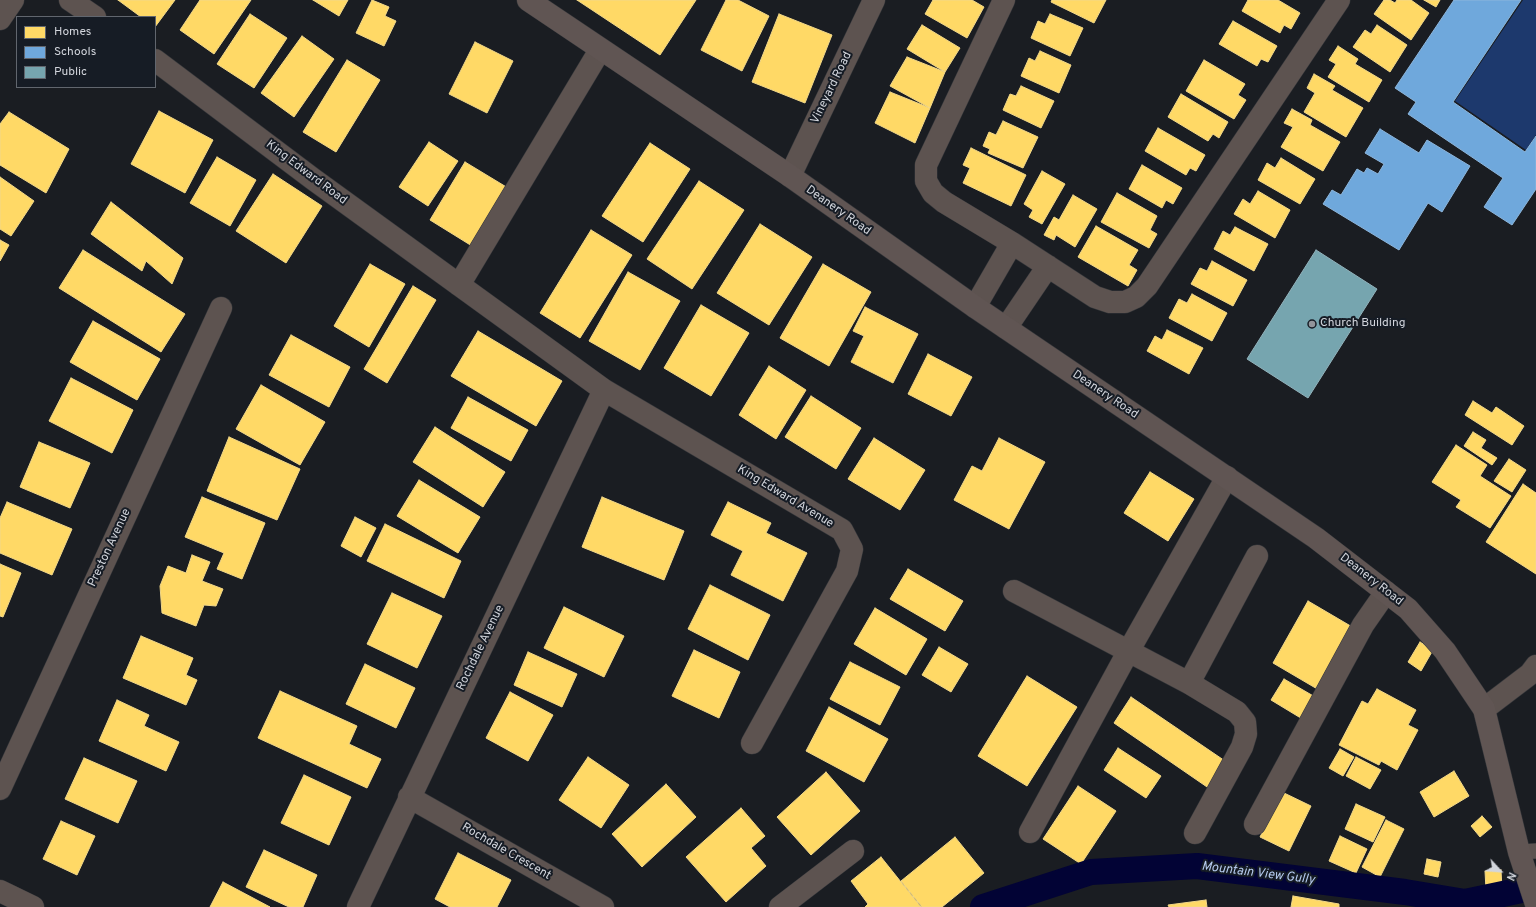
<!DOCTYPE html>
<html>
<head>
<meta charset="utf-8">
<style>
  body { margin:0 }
  #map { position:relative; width:1536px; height:907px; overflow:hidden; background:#1a1d22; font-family:Overpass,sans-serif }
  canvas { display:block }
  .legend { position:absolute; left:16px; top:16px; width:140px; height:72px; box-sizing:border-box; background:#161c25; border:1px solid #61666e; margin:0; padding:5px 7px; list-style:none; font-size:12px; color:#d2d5dc }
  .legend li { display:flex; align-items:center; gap:8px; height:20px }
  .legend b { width:20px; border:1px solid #61666e }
  .north { position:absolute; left:1480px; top:851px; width:40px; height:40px; -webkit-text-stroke:3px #161c25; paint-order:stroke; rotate:116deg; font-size:11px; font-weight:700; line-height:16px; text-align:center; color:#d2d5dc }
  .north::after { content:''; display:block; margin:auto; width:14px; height:18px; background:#d2d5dc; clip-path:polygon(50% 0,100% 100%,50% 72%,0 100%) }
</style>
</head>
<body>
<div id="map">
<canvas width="1536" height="907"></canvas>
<ul class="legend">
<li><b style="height:11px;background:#ffd966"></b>Homes</li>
<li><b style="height:11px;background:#6fa8dc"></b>Schools</li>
<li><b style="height:11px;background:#76a5af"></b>Public</li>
</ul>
<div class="north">N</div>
</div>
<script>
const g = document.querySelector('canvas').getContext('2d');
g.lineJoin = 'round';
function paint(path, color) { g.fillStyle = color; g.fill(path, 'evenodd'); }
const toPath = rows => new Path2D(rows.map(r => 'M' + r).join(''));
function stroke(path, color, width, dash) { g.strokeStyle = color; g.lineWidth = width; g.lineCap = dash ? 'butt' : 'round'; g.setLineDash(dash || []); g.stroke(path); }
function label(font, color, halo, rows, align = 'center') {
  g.font = font + ' Overpass,sans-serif'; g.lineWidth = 4; g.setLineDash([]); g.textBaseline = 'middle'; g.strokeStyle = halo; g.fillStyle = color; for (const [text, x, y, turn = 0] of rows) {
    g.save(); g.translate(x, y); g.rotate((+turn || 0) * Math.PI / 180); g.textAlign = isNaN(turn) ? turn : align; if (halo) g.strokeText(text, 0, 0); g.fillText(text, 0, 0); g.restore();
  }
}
paint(toPath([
  [1523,0,1536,0,1536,135,1526,150,1455,101]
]), '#1d396d');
const homes = toPath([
  [118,0,175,0,155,27,155,17,141,17,118,0],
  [200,0,251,0,214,54,180,30,200,0],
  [313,0,348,0,339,16,313,0],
  [372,0,389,7,385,16,396,21,384,46,356,33,372,0],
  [577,0,696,0,660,55,577,0],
  [726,0,738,0,769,16,742,71,701,50,726,0],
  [933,0,972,0,984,7,967,38,925,14,933,0],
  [1052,0,1106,0,1094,23,1051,2,1052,0],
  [1248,0,1278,0,1300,13,1291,29,1284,25,1280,33,1242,11,1248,0],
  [1384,0,1390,0,1395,3,1397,0,1411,0,1429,13,1411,40,1374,14,1384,0],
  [1424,0,1440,0,1436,7,1424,0],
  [250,14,287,38,254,88,217,64,250,14],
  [779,14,832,35,805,103,752,82,779,14],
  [1050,14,1083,28,1070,56,1031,38,1038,21,1045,24,1050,14],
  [1233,21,1277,46,1268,62,1261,59,1257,66,1219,44,1233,21],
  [922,25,960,48,945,72,907,49,922,25],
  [1377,25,1407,45,1390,72,1353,47,1365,30,1371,34,1377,25],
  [302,36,334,59,294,117,261,93,302,36],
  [475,42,513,61,487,113,449,94,475,42],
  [1338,46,1358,59,1355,64,1382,80,1369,102,1328,77,1336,64,1329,60,1338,46],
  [1040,51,1071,65,1059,93,1021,76,1029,58,1035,61,1040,51],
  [907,57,945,72,930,108,890,86,907,57],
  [347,60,380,80,336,152,303,132,347,60],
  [1204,60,1245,84,1238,95,1246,100,1234,119,1186,91,1204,60],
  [1314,74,1335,86,1332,90,1363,108,1346,137,1304,112,1315,93,1307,88,1314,74],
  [1021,86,1054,101,1041,128,1003,110,1010,94,1016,96,1021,86],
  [890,92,930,108,915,143,875,123,890,92],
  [1181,94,1228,122,1219,138,1213,134,1208,141,1168,117,1181,94],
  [1292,109,1312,120,1310,125,1340,142,1323,171,1281,147,1293,127,1284,123,1292,109],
  [159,111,213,140,185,193,131,164,159,111],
  [9,112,69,149,46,193,0,165,0,124,9,112],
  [1003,121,1038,137,1023,168,988,153,990,149,983,146,989,132,996,135,1003,121],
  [1158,128,1205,155,1196,171,1190,168,1186,175,1145,151,1158,128],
  [429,142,458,161,428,206,399,187,429,142],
  [650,143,690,169,643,242,602,216,650,143],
  [971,148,1026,175,1011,206,963,183,970,168,963,165,971,148],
  [217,157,256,180,230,226,190,203,217,157],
  [1281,158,1315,179,1300,204,1258,180,1267,163,1275,168,1281,158],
  [465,162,508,188,472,246,430,220,465,162],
  [1142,165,1182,188,1173,204,1166,200,1162,208,1129,189,1142,165],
  [1042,171,1065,184,1042,224,1029,217,1033,210,1024,204,1042,171],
  [273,174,322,206,286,263,236,231,273,174],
  [0,177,34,201,11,236,0,229,0,177],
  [699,181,744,210,692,289,647,259,699,181],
  [1258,191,1290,210,1275,238,1234,214,1243,199,1250,204,1258,191],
  [1117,193,1157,216,1150,230,1157,234,1149,248,1101,222,1117,193],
  [1073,195,1097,209,1075,247,1056,235,1054,240,1044,235,1054,217,1059,220,1073,195],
  [111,202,183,258,172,284,146,261,142,271,91,234,111,202],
  [760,224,812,257,769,325,717,293,760,224],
  [1096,226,1138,250,1129,265,1137,270,1128,286,1078,257,1096,226],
  [1235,227,1268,244,1254,271,1214,249,1223,231,1230,235,1235,227],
  [591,230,632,255,580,338,540,313,591,230],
  [0,240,9,245,0,261,0,240],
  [83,250,185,314,161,352,59,288,83,250],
  [1212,261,1247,280,1233,306,1191,284,1200,268,1207,271,1212,261],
  [370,264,405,284,369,347,334,326,370,264],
  [823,264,871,292,829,366,780,338,823,264],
  [628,272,680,301,640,370,589,341,628,272],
  [413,286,436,300,387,383,364,369,413,286],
  [1192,294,1227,313,1212,341,1169,318,1179,299,1187,303,1192,294],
  [701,305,749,333,711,396,664,368,701,305],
  [865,307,918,334,893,383,851,362,864,336,853,331,865,307],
  [93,321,160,359,137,400,70,362,93,321],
  [1167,330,1203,348,1189,374,1147,351,1155,336,1162,340,1167,330],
  [478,331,562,381,536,426,451,376,478,331],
  [291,335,350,367,329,407,269,375,291,335],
  [928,354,972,377,951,416,908,394,928,354],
  [769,366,806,390,776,439,739,415,769,366],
  [71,378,133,410,112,453,49,421,71,378],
  [261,385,325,422,300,465,236,429,261,385],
  [811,396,861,428,836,469,785,437,811,396],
  [468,397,528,430,511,461,451,428,468,397],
  [1473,401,1492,413,1496,407,1524,426,1512,445,1465,415,1473,401],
  [435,427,505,472,483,507,413,462,435,427],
  [1473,432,1486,440,1481,448,1497,458,1492,465,1464,446,1473,432],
  [229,437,300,469,277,520,207,491,229,437],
  [874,438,925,470,900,510,848,479,874,438],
  [999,438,1045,462,1009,529,954,500,972,466,982,471,999,438],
  [39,442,90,463,70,508,20,487,39,442],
  [1456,445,1487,465,1480,476,1511,496,1490,528,1456,507,1461,500,1432,482,1456,445],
  [1509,459,1526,470,1512,492,1494,481,1509,459],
  [1150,472,1194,499,1168,541,1124,513,1150,472],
  [419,480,480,517,458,553,397,516,419,480],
  [1523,484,1536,493,1536,574,1486,542,1523,484],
  [202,497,265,523,242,579,217,569,224,553,185,537,202,497],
  [602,497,684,531,664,580,582,547,602,497],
  [7,502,72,529,52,575,0,553,0,518,7,502],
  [728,502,771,523,766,533,807,553,783,601,731,575,743,551,711,535,728,502],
  [355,517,376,528,361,557,341,546,355,517],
  [385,524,461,561,444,598,367,561,385,524],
  [192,555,210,562,202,581,223,589,216,606,204,605,196,626,162,613,160,586,168,566,186,573,192,555],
  [0,564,21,573,3,617,0,616,0,564],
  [908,569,963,601,945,631,890,599,908,569],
  [710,585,770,615,748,660,688,629,710,585],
  [392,593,442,616,417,668,367,644,392,593],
  [1308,601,1354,628,1319,690,1273,663,1308,601],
  [564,607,624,636,604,677,544,648,564,607],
  [875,608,927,639,906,675,854,644,875,608],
  [141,636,193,658,186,675,197,680,186,705,123,678,141,636],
  [1420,642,1433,650,1421,671,1408,662,1420,642],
  [939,647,968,664,951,692,922,675,939,647],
  [694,650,740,672,719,718,672,696,694,650],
  [528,652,577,674,562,707,514,685,528,652],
  [850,662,900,687,880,725,830,699,850,662],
  [365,664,415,688,396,728,346,704,365,664],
  [1027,676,1077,707,1027,786,978,756,1027,676],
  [1284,679,1322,701,1309,723,1271,700,1284,679],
  [1377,689,1416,710,1408,725,1418,730,1397,770,1381,761,1379,765,1339,745,1362,701,1368,704,1377,689],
  [280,691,357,726,349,744,381,759,367,788,258,738,280,691],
  [510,692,553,715,528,761,486,738,510,692],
  [1131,697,1228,763,1210,789,1114,723,1131,697],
  [117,700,149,715,144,726,179,742,166,771,99,741,117,700],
  [829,707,888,739,864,782,806,751,829,707],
  [1118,748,1161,776,1146,798,1104,770,1118,748],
  [1340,749,1354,757,1343,776,1329,768,1340,749],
  [588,757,629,785,601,828,559,800,588,757],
  [1356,757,1381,770,1370,789,1346,776,1356,757],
  [84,758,137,781,118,823,65,799,84,758],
  [1454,771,1469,796,1434,817,1420,792,1454,771],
  [826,772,860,811,811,855,777,817,826,772],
  [304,775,351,797,329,845,281,823,304,775],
  [666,784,696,817,642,867,612,834,666,784],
  [1078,786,1116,811,1081,864,1043,839,1078,786],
  [1282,792,1311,806,1289,851,1260,837,1282,792],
  [1356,804,1385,817,1373,842,1345,829,1356,804],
  [741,808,765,836,751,848,766,866,726,902,686,857,741,808],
  [1482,816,1492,827,1480,837,1471,826,1482,816],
  [1386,820,1404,829,1380,877,1362,867,1386,820],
  [61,821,95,836,77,875,43,859,61,821],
  [1340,836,1367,849,1356,873,1329,861,1340,836],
  [955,837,984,873,942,907,922,907,901,881,955,837],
  [264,850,317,875,303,907,289,907,246,887,264,850],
  [458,853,511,880,497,907,450,907,435,899,458,853],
  [881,857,921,907,865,907,868,904,851,881,881,857],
  [1427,859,1441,862,1438,877,1424,874,1427,859],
  [1501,870,1502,889,1486,890,1485,871,1501,870],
  [223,882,270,907,210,907,223,882],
  [1293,896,1339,904,1339,907,1291,907,1293,896],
  [1206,900,1207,907,1169,907,1168,905,1206,900]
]);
paint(homes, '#ffd966');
stroke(homes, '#f2d889', 1);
const schools = toPath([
  [1454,0,1521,0,1453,102,1525,152,1536,136,1536,189,1512,225,1484,207,1503,178,1408,114,1416,102,1395,88,1454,0],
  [1380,129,1419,153,1427,140,1470,166,1442,212,1428,203,1399,250,1323,204,1332,190,1341,195,1357,169,1364,173,1367,168,1378,174,1384,164,1365,153,1380,129]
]);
paint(schools, '#6fa8dc');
stroke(schools, '#8db6dc', 1);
const public = toPath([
  [1316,250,1377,289,1308,398,1247,359,1316,250]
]);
paint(public, '#76a5af');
stroke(public, '#92b3bc', 1);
stroke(toPath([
  [983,907,1091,872,1197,866,1405,892,1465,902,1536,887]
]), '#020335', 26);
const lane = toPath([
  [1519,852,1536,851]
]);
const street = toPath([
  [70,0,95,17],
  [1004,0,926,165,926,181,933,193,944,202,1012,243,1095,297,1110,302,1125,302,1136,297,1147,286,1339,0],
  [0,19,13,0],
  [155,60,313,179,604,390,842,530,852,549,847,571,752,743],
  [790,176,874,0],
  [459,285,600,50],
  [975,307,1012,243],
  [1006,328,1048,266],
  [1014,591,1189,683,1237,712,1245,722,1246,734,1242,747,1195,833],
  [1189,683,1257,556],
  [1484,709,1530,674,1536,666],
  [0,789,221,308],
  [409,797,603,907],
  [1255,824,1363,625,1386,592],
  [1030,832,1128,652,1227,477],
  [0,891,33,907],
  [358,907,604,390],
  [780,907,853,851]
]);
const secondary = toPath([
  [528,0,790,176,975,307,1316,538,1408,609,1445,651,1484,709,1519,852,1536,904]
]);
stroke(lane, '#35373b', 16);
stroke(street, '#35373b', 23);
stroke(secondary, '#35373b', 23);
stroke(lane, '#5d5350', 15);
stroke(street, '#5d5350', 22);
stroke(secondary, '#605553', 22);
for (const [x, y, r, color] of [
  [1312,324,4,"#92959b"]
]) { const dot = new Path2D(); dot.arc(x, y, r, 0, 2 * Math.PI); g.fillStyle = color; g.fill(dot); stroke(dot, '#161c25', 1.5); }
label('12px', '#d2d5dc', '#161c25', [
  ["Vineyard Road",832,88,-64],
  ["King Edward Road",306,173,37],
  ["Deanery Road",838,211,35],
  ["Deanery Road",1105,395,34],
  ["King Edward Avenue",785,497,31],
  ["Preston Avenue",110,548,-65],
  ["Deanery Road",1371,580,38],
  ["Rochdale Avenue",481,648,-64],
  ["Rochdale Crescent",506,852,30]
]);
label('12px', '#d2d5dc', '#161c25', [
  ["Church Building",1320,324]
], 'left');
label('italic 13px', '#b8cdf1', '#161c25', [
  ["Mountain View Gully",1258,874,7]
]);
</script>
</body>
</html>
